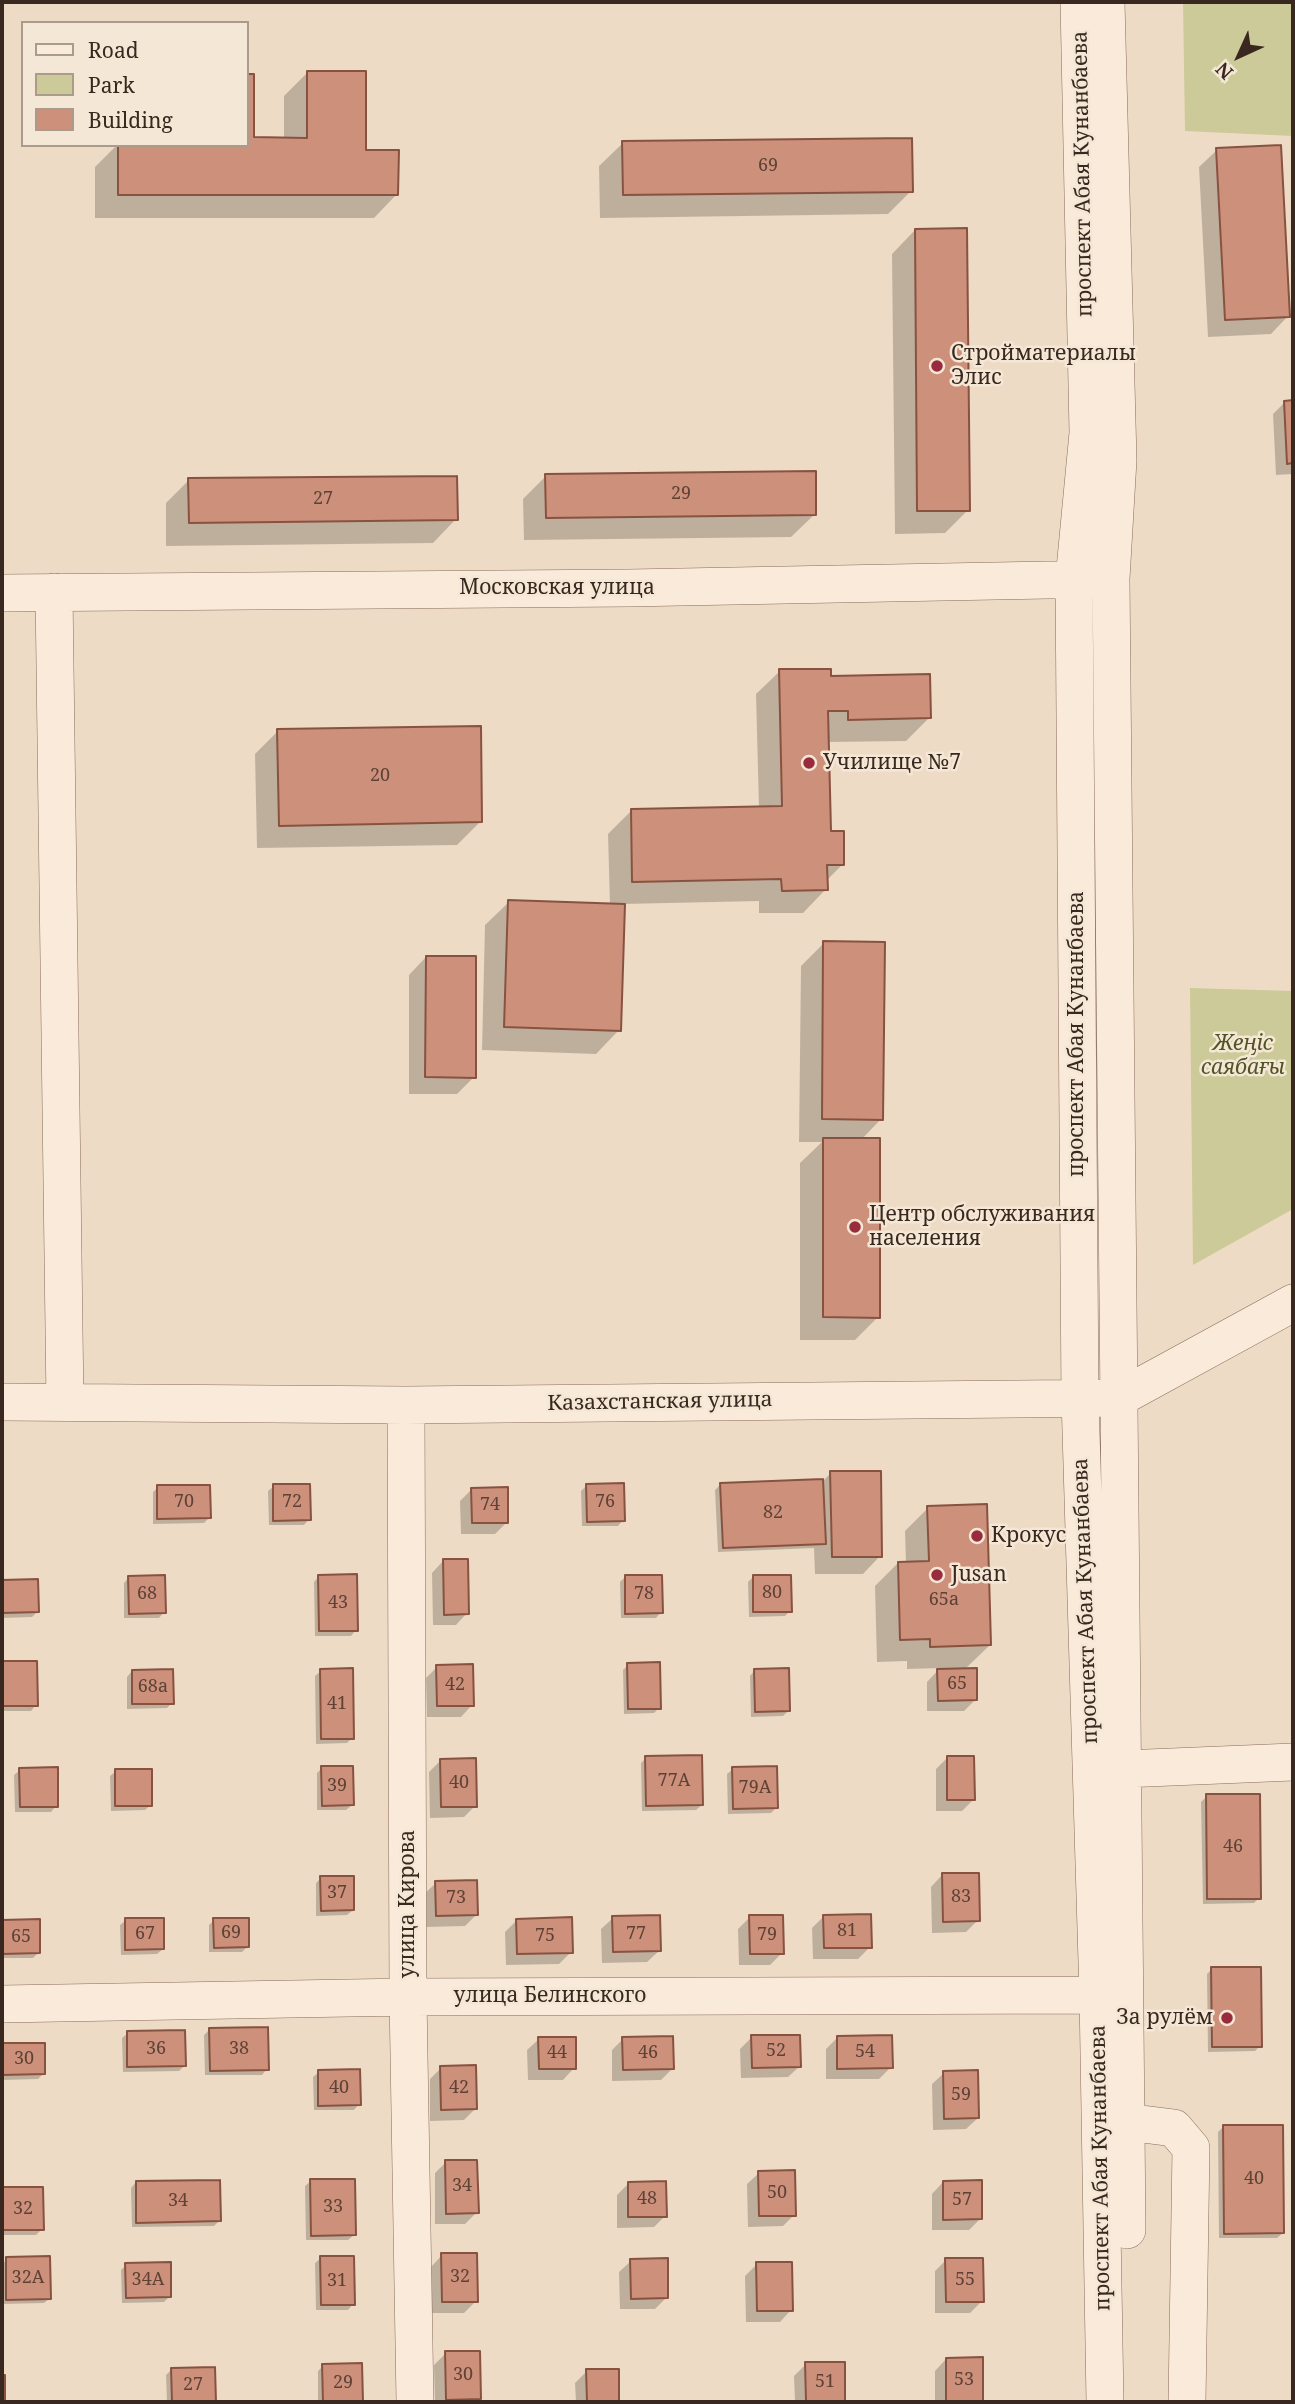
<!DOCTYPE html>
<html>
<head>
<meta charset="utf-8">
<style>
  body { margin:0 }
  #map { position:relative; width:1295px; height:2404px; overflow:hidden; background:#eedbc5; font-family:"Noto Serif",serif }
  canvas { display:block }
  .frame { position:absolute; inset:0; border:4px solid #39281f; pointer-events:none }
  .legend { position:absolute; left:21px; top:21px; width:228px; height:126px; box-sizing:border-box; background:#f5e7d5; border:2px solid #aa9b8c; margin:0; padding:9px 12px; list-style:none; font-size:21px; color:#39281f }
  .legend li { display:flex; align-items:center; gap:14px; height:35px }
  .legend b { width:35px; border:2px solid #aa9b8c }
  .north { position:absolute; left:1204px; top:21px; width:70px; height:70px; -webkit-text-stroke:5px #f5e7d5; paint-order:stroke; rotate:225deg; font-size:19px; font-weight:700; line-height:28px; text-align:center; color:#39281f }
  .north::after { content:''; display:block; margin:auto; width:24px; height:32px; background:#39281f; clip-path:polygon(50% 0,100% 100%,50% 72%,0 100%) }
</style>
</head>
<body>
<div id="map">
<canvas width="1295" height="2404"></canvas>
<div class="frame"></div>
<ul class="legend">
<li><b style="height:9px;background:#f9ead9"></b>Road</li>
<li><b style="height:19px;background:#ccca99"></b>Park</li>
<li><b style="height:19px;background:#cc907b"></b>Building</li>
</ul>
<div class="north">N</div>
</div>
<script>
const g = document.querySelector('canvas').getContext('2d');
g.lineJoin = 'round';
function paint(path, color) { g.fillStyle = color; g.fill(path, 'evenodd'); }
const toPath = rows => new Path2D(rows.map(r => 'M' + r).join(''));
function stroke(path, color, width, dash) { g.strokeStyle = color; g.lineWidth = width; g.lineCap = dash ? 'butt' : 'round'; g.setLineDash(dash || []); g.stroke(path); }
function label(font, color, halo, rows, align = 'center') {
  g.font = font + ' "Noto Serif",serif'; g.lineWidth = 5; g.setLineDash([]); g.textBaseline = 'middle'; g.strokeStyle = halo; g.fillStyle = color; for (const [text, x, y, turn = 0] of rows) {
    g.save(); g.translate(x, y); g.rotate((+turn || 0) * Math.PI / 180); g.textAlign = isNaN(turn) ? turn : align; if (halo) g.strokeText(text, 0, 0); g.fillText(text, 0, 0); g.restore();
  }
}
paint(toPath([
  [1183,2,1293,2,1293,136,1185,131],
  [1190,988,1293,991,1293,1209,1193,1265]
]), '#ccca99');
paint(toPath([
  [307,73,397,194,374,218,95,218,95,167,117,145,247,145,247,76,252,76,253,139,284,139,284,96],
  [623,143,911,191,888,214,600,218,599,166],
  [1217,150,1288,316,1271,334,1208,337,1199,167],
  [915,230,968,510,945,533,895,534,892,254],
  [1285,402,1293,402,1293,474,1276,475,1273,414],
  [546,476,815,514,791,537,524,540,523,499],
  [189,480,456,519,433,543,166,546,166,503],
  [780,671,829,678,929,718,906,741,827,742,829,833,843,864,826,881,826,889,803,913,759,913,759,901,623,904,619,1030,596,1054,482,1050,485,925,509,902,610,905,608,834,631,811,759,808,756,694],
  [278,731,480,822,457,845,257,848,255,754],
  [824,943,881,1119,861,1140,878,1317,855,1340,800,1340,800,1163,822,1142,799,1142,801,966],
  [426,957,474,1077,457,1094,409,1094,409,975],
  [831,1473,880,1556,863,1574,815,1574,814,1548,718,1552,715,1490,720,1485,823,1481],
  [587,1485,623,1520,618,1526,582,1526,581,1491],
  [274,1486,309,1519,304,1525,269,1525,268,1491],
  [158,1487,209,1518,204,1523,153,1524,153,1492],
  [472,1489,507,1522,495,1534,461,1534,460,1501],
  [928,1508,990,1645,964,1670,976,1699,964,1711,927,1711,927,1682,940,1668,907,1669,907,1661,877,1662,875,1586,898,1563,906,1563,905,1531],
  [443,1561,467,1613,456,1625,433,1625,432,1573],
  [319,1576,356,1630,351,1636,315,1636,314,1582],
  [129,1577,164,1612,159,1618,124,1618,124,1583],
  [625,1577,661,1612,656,1618,621,1618,620,1582],
  [753,1577,790,1611,785,1616,749,1617,748,1582],
  [2,1581,36,1581,37,1612,32,1617,2,1618],
  [3,1663,36,1705,31,1711,2,1711],
  [628,1665,659,1708,654,1713,624,1714,623,1670],
  [437,1667,472,1705,461,1717,427,1717,426,1678],
  [755,1670,788,1711,783,1716,751,1717,750,1676],
  [132,1671,172,1703,167,1708,127,1709,127,1677],
  [321,1671,352,1738,347,1743,316,1744,315,1676],
  [646,1758,702,1805,696,1810,642,1811,641,1763],
  [947,1758,973,1800,962,1811,936,1811,936,1769],
  [441,1760,475,1806,464,1817,430,1818,429,1772],
  [322,1768,352,1805,346,1810,317,1810,317,1773],
  [733,1769,777,1807,771,1813,728,1814,727,1774],
  [20,1770,56,1806,51,1812,15,1812,14,1775],
  [116,1771,151,1805,145,1810,111,1811,110,1776],
  [1207,1796,1259,1898,1254,1903,1203,1904,1201,1802],
  [942,1875,978,1920,966,1932,932,1933,931,1887],
  [321,1878,353,1910,347,1915,316,1916,316,1883],
  [436,1883,476,1915,465,1926,425,1927,424,1894],
  [750,1917,782,1953,770,1965,739,1965,738,1929],
  [823,1917,870,1947,858,1959,813,1959,812,1928],
  [613,1918,659,1951,647,1962,602,1963,601,1929],
  [126,1920,163,1949,157,1954,121,1955,120,1925],
  [214,1920,247,1947,242,1952,209,1952,209,1925],
  [517,1920,571,1952,559,1964,506,1965,505,1932],
  [38,1921,39,1952,33,1958,2,1958,2,1922],
  [1212,1969,1260,2046,1255,2051,1208,2052,1207,1974],
  [210,2029,267,2069,262,2075,205,2075,204,2035],
  [128,2033,184,2066,179,2071,123,2072,122,2038],
  [752,2037,800,2066,788,2077,741,2078,740,2049],
  [837,2038,891,2067,879,2079,826,2079,826,2049],
  [539,2039,574,2068,563,2080,528,2080,527,2050],
  [623,2039,672,2069,661,2080,612,2081,612,2050],
  [3,2045,43,2074,38,2079,2,2080],
  [441,2068,475,2109,464,2120,430,2121,430,2079],
  [319,2072,359,2104,354,2110,314,2110,313,2077],
  [944,2073,978,2118,966,2129,933,2130,932,2084],
  [1223,2127,1283,2233,1277,2238,1219,2238,1218,2132],
  [446,2162,477,2212,465,2224,435,2224,435,2173],
  [759,2173,794,2215,783,2226,748,2227,747,2184],
  [311,2181,354,2235,348,2240,306,2240,305,2186],
  [136,2182,219,2221,214,2226,132,2227,131,2188],
  [943,2182,981,2218,969,2230,932,2230,932,2194],
  [628,2184,665,2216,654,2227,617,2228,617,2195],
  [4,2189,42,2229,36,2235,2,2235],
  [442,2255,476,2301,464,2313,431,2313,431,2267],
  [321,2258,353,2304,348,2310,316,2310,315,2263],
  [7,2259,50,2298,44,2303,2,2304,2,2264],
  [946,2260,982,2301,970,2313,935,2313,935,2271],
  [631,2261,667,2297,655,2309,620,2309,619,2272],
  [757,2264,791,2310,780,2322,746,2322,745,2276],
  [126,2265,169,2297,164,2302,122,2303,121,2270],
  [446,2353,479,2399,475,2402,435,2402,434,2365],
  [946,2359,981,2359,981,2402,935,2402,935,2371],
  [806,2364,843,2364,844,2402,795,2402,794,2376],
  [361,2365,361,2402,318,2402,318,2371,323,2366],
  [172,2369,213,2369,214,2402,167,2402,166,2375],
  [617,2370,618,2402,576,2402,575,2383,587,2371]
]), '#0003');
const building = toPath([
  [307,71,366,71,366,150,399,150,398,195,118,195,118,145,247,145,247,74,254,74,254,137,307,138,307,71],
  [912,138,913,192,623,195,622,141,912,138],
  [1281,145,1290,317,1225,320,1216,148,1281,145],
  [967,228,970,511,917,511,915,229,967,228],
  [1293,400,1293,463,1287,464,1284,401,1293,400],
  [816,471,816,515,546,518,545,474,816,471],
  [457,476,458,520,189,523,188,478,457,476],
  [779,669,831,669,831,676,930,674,931,718,848,720,848,711,828,711,831,831,844,831,844,865,827,865,828,890,782,891,781,879,632,882,631,809,782,806,779,669],
  [481,726,482,822,279,826,277,729,481,726],
  [508,900,625,904,621,1031,504,1027,508,900],
  [823,941,885,942,883,1120,822,1119,823,941],
  [426,956,476,956,476,1078,425,1077,426,956],
  [823,1138,880,1138,880,1318,823,1317,823,1138],
  [830,1471,881,1471,882,1557,832,1557,830,1471],
  [823,1479,826,1544,723,1548,720,1483,823,1479],
  [624,1483,625,1521,587,1522,586,1484,624,1483],
  [273,1484,310,1484,311,1520,273,1521,273,1484],
  [157,1485,210,1485,211,1518,157,1519,157,1485],
  [508,1487,508,1523,472,1523,471,1488,508,1487],
  [987,1504,991,1645,930,1647,930,1639,900,1640,898,1562,929,1561,927,1506,987,1504],
  [443,1559,468,1559,469,1614,444,1615,443,1559],
  [357,1574,358,1631,319,1631,318,1575,357,1574],
  [165,1575,166,1613,129,1614,128,1576,165,1575],
  [625,1575,662,1575,663,1613,625,1614,625,1575],
  [753,1575,791,1575,792,1612,753,1612,753,1575],
  [38,1579,39,1612,2,1613,2,1580,38,1579],
  [2,1661,37,1661,38,1706,3,1706,2,1661],
  [660,1662,661,1709,628,1709,627,1663,660,1662],
  [473,1664,474,1706,437,1706,436,1665,473,1664],
  [353,1668,354,1739,321,1739,320,1669,353,1668],
  [789,1668,790,1711,755,1712,754,1669,789,1668],
  [977,1668,977,1700,938,1701,937,1669,977,1668],
  [173,1669,174,1704,132,1704,132,1670,173,1669],
  [702,1755,703,1805,646,1806,645,1756,702,1755],
  [947,1756,974,1756,975,1800,947,1800,947,1756],
  [476,1758,477,1807,441,1807,440,1759,476,1758],
  [321,1766,353,1766,354,1805,322,1806,321,1766],
  [777,1766,778,1808,733,1809,732,1767,777,1766],
  [58,1767,58,1807,20,1807,19,1768,58,1767],
  [115,1769,152,1769,152,1806,115,1806,115,1769],
  [1206,1794,1260,1794,1261,1899,1207,1899,1206,1794],
  [942,1873,979,1873,980,1921,943,1922,942,1873],
  [320,1876,354,1876,354,1910,321,1911,320,1876],
  [477,1880,478,1915,436,1916,435,1881,477,1880],
  [871,1914,872,1948,824,1948,823,1915,871,1914],
  [660,1915,661,1951,613,1952,612,1916,660,1915],
  [749,1915,783,1915,784,1954,750,1954,749,1915],
  [572,1917,573,1953,517,1954,516,1919,572,1917],
  [125,1918,164,1918,164,1949,125,1950,125,1918],
  [213,1918,249,1918,249,1947,214,1948,213,1918],
  [40,1919,40,1953,2,1954,2,1920,40,1919],
  [1211,1967,1261,1967,1262,2047,1212,2047,1211,1967],
  [268,2027,269,2070,210,2071,209,2028,268,2027],
  [185,2030,186,2066,127,2067,127,2031,185,2030],
  [751,2035,800,2035,801,2067,752,2068,751,2035],
  [892,2035,893,2068,837,2069,837,2036,892,2035],
  [673,2036,674,2069,623,2070,622,2037,673,2036],
  [538,2037,576,2037,576,2069,539,2069,538,2037],
  [2,2043,45,2043,45,2074,2,2075,2,2043],
  [476,2065,477,2109,441,2110,440,2066,476,2065],
  [360,2069,361,2105,318,2106,318,2070,360,2069],
  [978,2070,979,2118,944,2119,943,2071,978,2070],
  [1223,2125,1283,2125,1284,2233,1224,2234,1223,2125],
  [445,2160,477,2160,479,2213,446,2214,445,2160],
  [795,2170,796,2216,759,2216,758,2171,795,2170],
  [310,2179,355,2179,356,2235,311,2236,310,2179],
  [220,2180,221,2221,136,2223,136,2181,220,2180],
  [982,2180,982,2219,943,2220,943,2181,982,2180],
  [666,2181,667,2217,628,2217,628,2182,666,2181],
  [3,2187,43,2187,44,2230,3,2230,3,2187],
  [441,2253,477,2253,478,2302,442,2302,441,2253],
  [50,2256,51,2299,6,2300,6,2257,50,2256],
  [320,2256,354,2256,355,2305,321,2305,320,2256],
  [668,2258,668,2298,631,2299,630,2259,668,2258],
  [945,2258,983,2258,984,2302,946,2302,945,2258],
  [171,2262,171,2297,126,2298,125,2263,171,2262],
  [756,2262,792,2262,793,2311,757,2311,756,2262],
  [445,2351,480,2351,481,2399,446,2400,445,2351],
  [983,2357,983,2402,946,2402,946,2358,983,2357],
  [805,2362,845,2362,845,2402,806,2402,805,2362],
  [362,2363,363,2402,323,2402,322,2364,362,2363],
  [215,2367,216,2402,172,2402,171,2368,215,2367],
  [586,2369,619,2369,619,2402,587,2402,586,2369],
  [2,2375,5,2375,5,2402,2,2402,2,2375]
]);
paint(building, '#cc907b');
stroke(building, '#885241', 2);
const minor = toPath([
  [1079,2,1088,433,1074,580,1080,1398,1098,1995,1105,2402],
  [1106,2,1118,460,1111,579,1127,2230],
  [54,592,65,1402],
  [2,593,629,588,1100,579],
  [2,1402,406,1405,1119,1398,1293,1303],
  [406,1405,408,1997,415,2402],
  [1123,1769,1293,1762],
  [2,2004,408,1997,1098,1995],
  [1126,2122,1174,2128,1191,2148,1187,2402]
]);
stroke(minor, '#896c5b', 38);
stroke(minor, '#f9ead9', 37);
for (const [x, y, r, color] of [
  [937,366,7,"#982c3d"],
  [809,763,7,"#982c3d"],
  [855,1227,7,"#982c3d"],
  [977,1536,7,"#982c3d"],
  [937,1575,7,"#982c3d"],
  [1227,2018,7,"#982c3d"]
]) { const dot = new Path2D(); dot.arc(x, y, r, 0, 2 * Math.PI); g.fillStyle = color; g.fill(dot); stroke(dot, '#f5e7d5', 2.5); }
label('18px', '#5e4236', null, [
  ["69",768,166],
  ["29",681,494],
  ["27",323,499],
  ["20",380,776],
  ["70",184,1502],
  ["72",292,1502],
  ["76",605,1502],
  ["74",490,1505],
  ["82",773,1513],
  ["80",772,1593],
  ["68",147,1594],
  ["78",644,1594],
  ["65а",944,1600],
  ["43",338,1603],
  ["65",957,1684],
  ["42",455,1685],
  ["68а",153,1687],
  ["41",337,1704],
  ["77А",674,1781],
  ["40",459,1783],
  ["39",337,1786],
  ["79А",755,1788],
  ["46",1233,1847],
  ["37",337,1893],
  ["83",961,1897],
  ["73",456,1898],
  ["81",847,1931],
  ["69",231,1933],
  ["67",145,1934],
  ["77",636,1934],
  ["79",767,1935],
  ["75",545,1936],
  ["65",21,1937],
  ["36",156,2049],
  ["38",239,2049],
  ["52",776,2051],
  ["54",865,2052],
  ["44",557,2053],
  ["46",648,2053],
  ["30",24,2059],
  ["40",339,2088],
  ["42",459,2088],
  ["59",961,2095],
  ["40",1254,2179],
  ["34",462,2186],
  ["50",777,2193],
  ["48",647,2199],
  ["57",962,2200],
  ["34",178,2201],
  ["33",333,2207],
  ["32",23,2209],
  ["32",460,2277],
  ["32А",28,2278],
  ["34А",148,2280],
  ["55",965,2280],
  ["31",337,2281],
  ["30",463,2375],
  ["53",964,2380],
  ["51",825,2382],
  ["29",343,2383],
  ["27",193,2385]
]);
label('21px', '#39281f', '#f5e7d5', [
  ["проспект Абая Кунанбаева",1083,174,-91],
  ["Московская улица",557,588],
  ["проспект Абая Кунанбаева",1077,1034,-90],
  ["Казахстанская улица",660,1402,-1],
  ["проспект Абая Кунанбаева",1086,1601,-92],
  ["улица Кирова",408,1904,-90],
  ["улица Белинского",550,1996],
  ["проспект Абая Кунанбаева",1101,2168,-91]
]);
label('21px', '#39281f', '#f5e7d5', [
  ["Стройматериалы",951,354],
  ["Элис",951,378],
  ["Училище №7",823,763],
  ["Центр обслуживания",869,1215],
  ["населения",869,1239],
  ["Крокус",991,1536],
  ["Jusan",951,1575],
  ["За рулём",1213,2018,"right"]
], 'left');
label('italic 21px', '#515526', '#f5e7d5', [
  ["Жеңіс",1243,1044],
  ["саябағы",1243,1068]
]);
</script>
</body>
</html>
